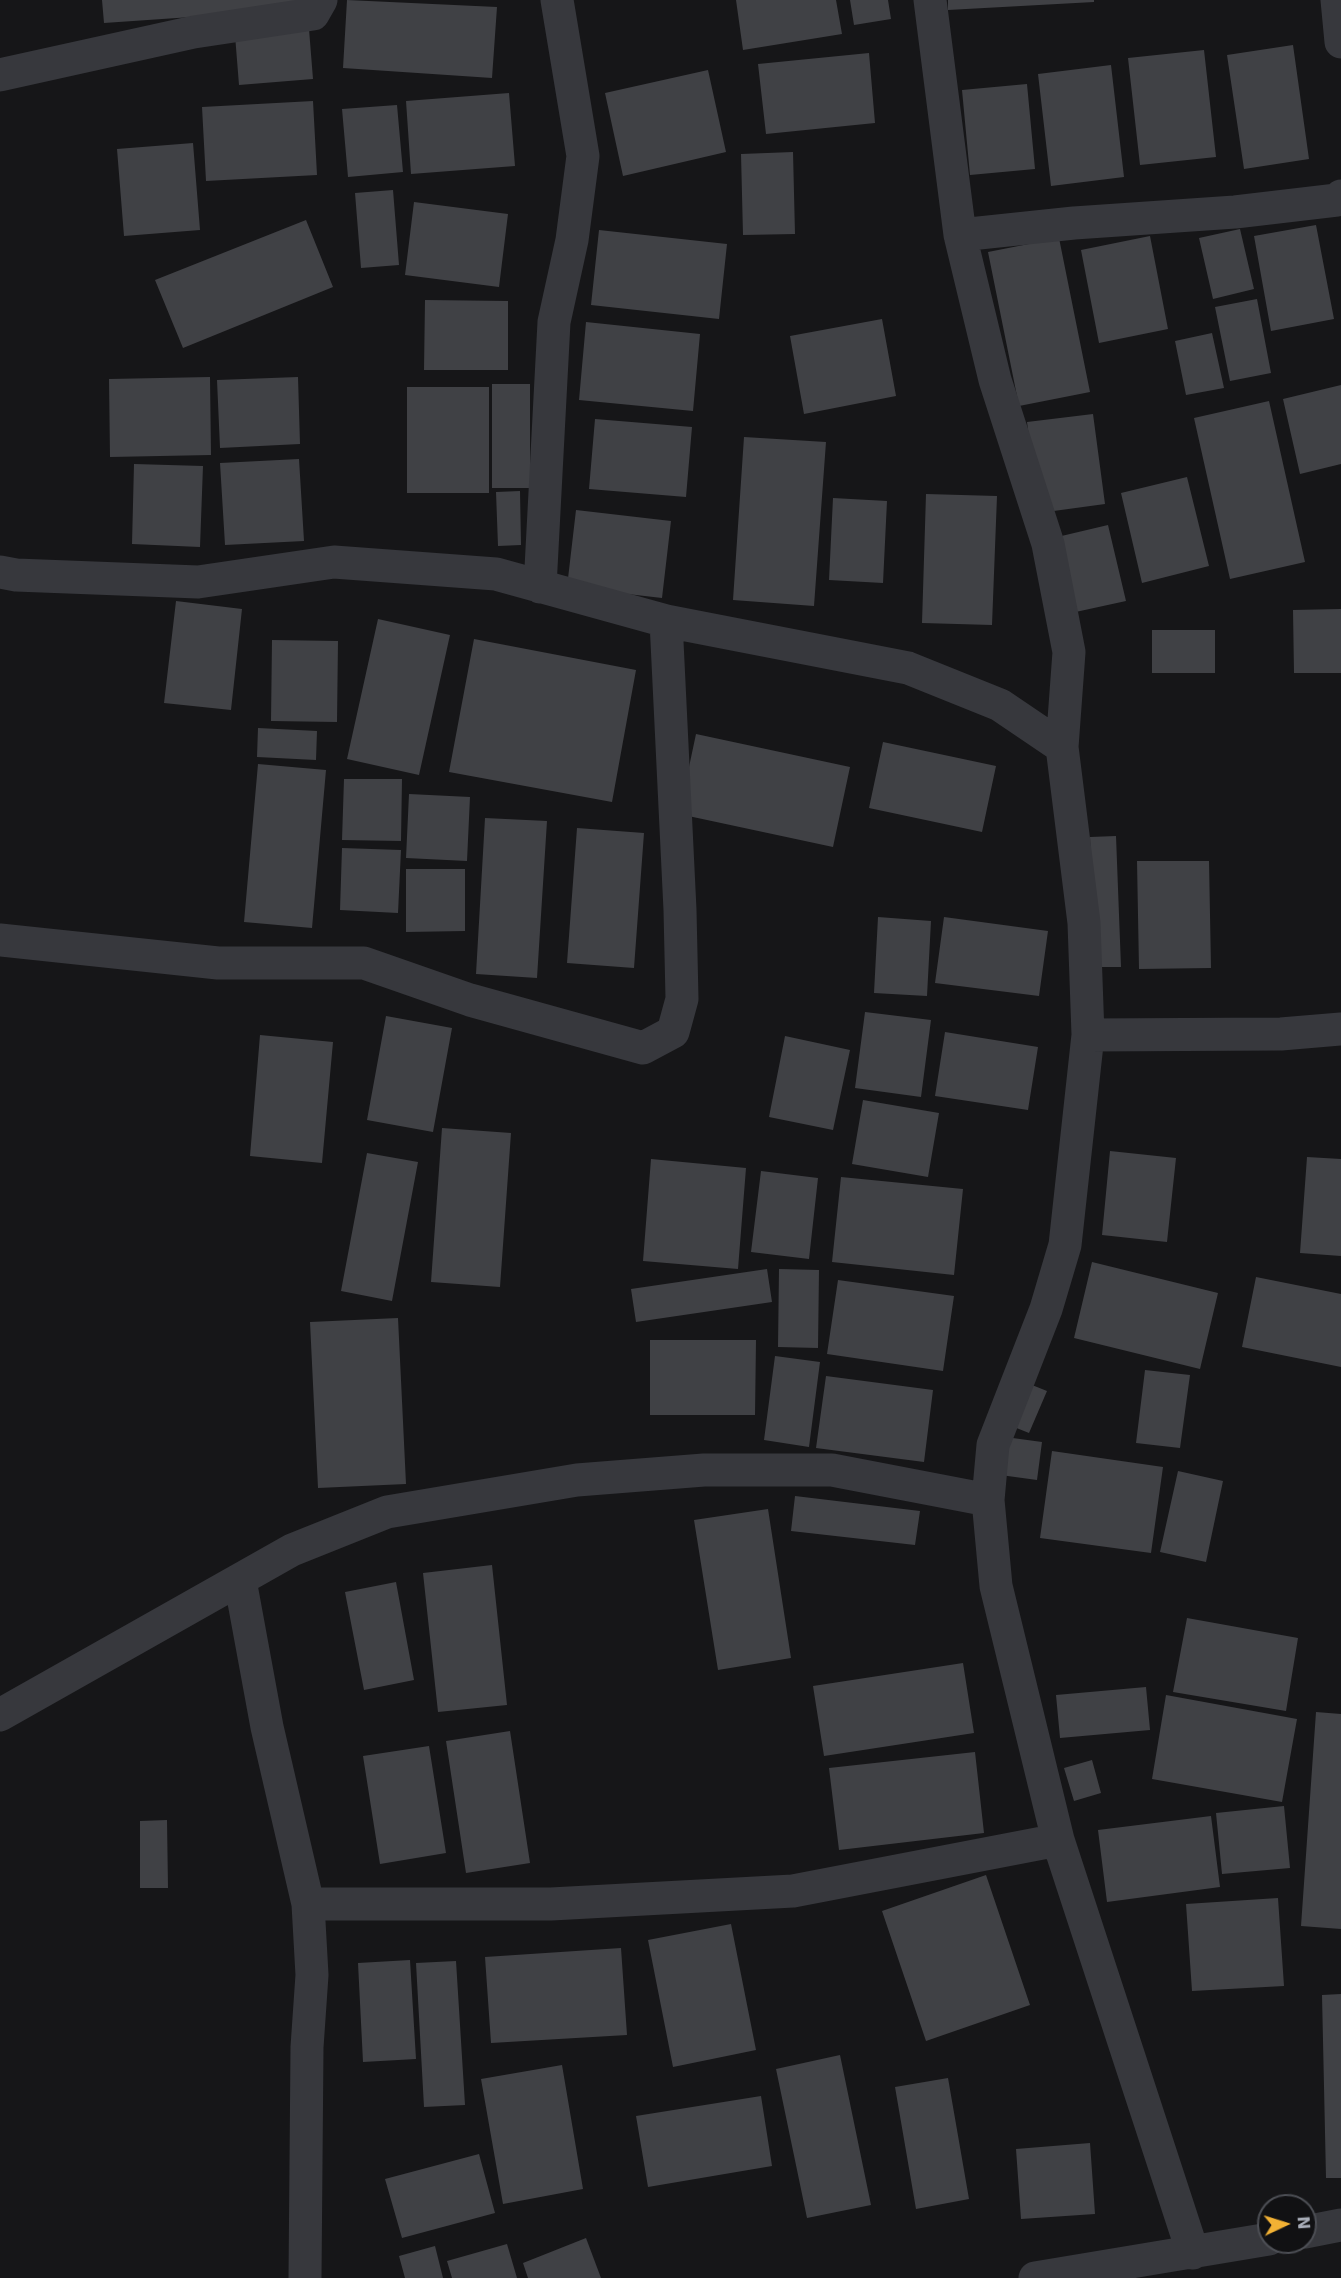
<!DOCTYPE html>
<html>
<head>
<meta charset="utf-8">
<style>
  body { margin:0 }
  #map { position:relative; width:1341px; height:2278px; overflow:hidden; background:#161618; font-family:"DejaVu Sans",sans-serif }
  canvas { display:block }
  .north { position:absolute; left:1257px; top:2194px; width:60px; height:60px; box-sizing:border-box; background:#111113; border:2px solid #4d4f55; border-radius:50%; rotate:86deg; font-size:16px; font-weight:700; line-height:24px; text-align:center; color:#a8adb8 }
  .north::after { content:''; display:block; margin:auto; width:21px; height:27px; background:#f2b134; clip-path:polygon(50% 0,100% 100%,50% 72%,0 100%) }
</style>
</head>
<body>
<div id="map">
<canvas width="1341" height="2278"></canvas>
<div class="north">N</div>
</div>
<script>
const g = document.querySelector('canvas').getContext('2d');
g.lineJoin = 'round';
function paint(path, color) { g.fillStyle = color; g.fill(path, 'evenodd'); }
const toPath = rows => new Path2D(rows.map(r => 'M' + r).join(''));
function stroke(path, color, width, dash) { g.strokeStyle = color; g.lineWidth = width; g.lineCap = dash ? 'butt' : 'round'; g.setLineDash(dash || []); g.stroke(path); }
paint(toPath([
  [102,0,308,0,308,9,104,23],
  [347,0,497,7,492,78,343,68],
  [736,0,836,0,842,34,743,50],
  [850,0,888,0,891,19,854,25],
  [948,0,1094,0,1094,2,948,10],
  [309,29,313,79,239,85,235,35],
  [1293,45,1309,159,1244,169,1227,55],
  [1204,50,1216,157,1140,165,1128,58],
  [869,53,875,123,766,134,758,64],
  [1111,65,1124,177,1051,186,1038,74],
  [708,70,726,152,623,176,605,93],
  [1027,84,1035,169,970,175,962,90],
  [509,93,515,166,411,174,406,101],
  [313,101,317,175,206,181,202,107],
  [397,105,403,172,348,177,342,109],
  [193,143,200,230,124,236,117,149],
  [793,152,795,234,743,235,741,154],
  [393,190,399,265,361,268,355,193],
  [414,202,508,214,499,287,405,275],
  [306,220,333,287,183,348,155,280],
  [1316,225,1334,319,1271,331,1254,236],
  [1240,229,1254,289,1213,299,1199,238],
  [599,230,727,244,719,319,591,305],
  [1150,236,1168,329,1099,343,1081,250],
  [1059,238,1090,392,1019,406,988,252],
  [1257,299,1271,373,1230,381,1215,307],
  [425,300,508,301,508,370,424,370],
  [882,319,896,396,804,414,790,336],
  [586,322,700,334,693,411,579,400],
  [1212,333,1224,388,1186,395,1175,341],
  [210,377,211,455,110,457,109,379],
  [298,377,300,444,220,448,217,380],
  [492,384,530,384,530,488,492,488],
  [1341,385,1341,464,1300,474,1283,399],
  [407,387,489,387,489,493,407,493],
  [1269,401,1305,562,1230,579,1194,418],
  [1093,414,1105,504,1039,513,1027,422],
  [595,419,692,427,686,497,589,489],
  [744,437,826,442,814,606,733,600],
  [299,459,304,541,225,545,220,463],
  [134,464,203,466,200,547,132,544],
  [1187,477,1209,566,1142,583,1121,493],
  [520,491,521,545,498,546,496,492],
  [926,494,997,496,992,625,922,623],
  [833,498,887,501,883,583,829,580],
  [576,510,671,521,662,598,567,587],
  [1108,525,1126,601,1071,613,1053,538],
  [176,601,242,609,231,710,164,703],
  [1341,609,1341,673,1294,673,1293,610],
  [378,619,450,635,419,775,347,759],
  [1152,630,1215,630,1215,673,1152,673],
  [474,639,636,670,612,802,449,772],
  [272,640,338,641,337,722,271,721],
  [258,728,317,731,316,760,257,757],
  [696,734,850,767,833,847,679,814],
  [883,742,996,766,982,832,869,808],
  [258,764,326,770,312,928,244,922],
  [344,779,402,779,401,841,342,840],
  [409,794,470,797,467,861,406,858],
  [485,818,547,821,537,978,476,974],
  [577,828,644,833,634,968,567,963],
  [1116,836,1121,967,1095,967,1090,837],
  [342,848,401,850,398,913,340,910],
  [1137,861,1209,861,1211,968,1139,969],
  [406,869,465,869,465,931,406,932],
  [878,917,931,921,927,996,874,993],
  [944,917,1048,931,1039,996,935,983],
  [865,1012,931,1020,921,1097,855,1088],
  [386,1016,452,1028,433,1132,367,1120],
  [945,1032,1038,1047,1028,1110,935,1096],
  [260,1035,333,1042,322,1163,250,1156],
  [785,1036,850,1050,833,1130,769,1117],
  [863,1100,939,1113,928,1177,852,1164],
  [442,1128,511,1133,500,1287,431,1282],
  [1110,1151,1176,1158,1167,1242,1102,1235],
  [367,1153,418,1162,392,1301,341,1291],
  [1307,1157,1341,1159,1341,1256,1300,1253],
  [651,1159,746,1168,738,1269,643,1261],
  [761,1171,818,1178,809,1259,751,1252],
  [841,1177,963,1189,954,1275,832,1262],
  [1092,1262,1218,1293,1200,1369,1074,1338],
  [767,1269,772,1302,636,1322,631,1289],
  [779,1269,819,1270,818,1348,778,1347],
  [1256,1277,1341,1294,1341,1367,1242,1347],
  [838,1280,954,1296,943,1371,827,1354],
  [398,1318,406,1484,318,1488,310,1322],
  [650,1340,756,1340,755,1415,650,1415],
  [775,1356,820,1362,809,1447,764,1440],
  [1145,1370,1190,1375,1180,1448,1136,1443],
  [826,1376,933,1390,924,1462,816,1448],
  [1022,1381,1047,1391,1029,1433,1004,1423],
  [998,1436,1042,1442,1037,1480,993,1474],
  [1052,1451,1163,1467,1151,1553,1040,1538],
  [1178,1471,1223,1481,1206,1562,1160,1552],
  [795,1496,920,1511,915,1545,791,1531],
  [768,1509,791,1658,718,1670,694,1520],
  [492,1565,507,1705,438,1712,423,1573],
  [396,1582,414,1680,364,1690,345,1592],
  [1187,1618,1298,1638,1286,1711,1173,1692],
  [963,1663,974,1733,824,1756,813,1686],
  [1146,1687,1150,1730,1060,1738,1056,1695],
  [1166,1695,1297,1719,1282,1802,1152,1779],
  [1316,1712,1341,1714,1341,1929,1301,1926],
  [510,1731,530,1863,466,1873,446,1741],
  [429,1746,446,1853,380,1864,363,1756],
  [975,1752,984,1833,839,1850,829,1768],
  [1092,1760,1101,1793,1074,1801,1064,1768],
  [1284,1806,1290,1868,1222,1874,1216,1813],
  [1211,1816,1220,1887,1107,1902,1098,1830],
  [167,1820,168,1888,140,1888,140,1821],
  [986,1875,1030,2005,926,2041,882,1911],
  [1278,1898,1284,1986,1192,1991,1186,1904],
  [731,1924,756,2050,673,2067,648,1940],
  [621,1948,627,2035,491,2043,485,1957],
  [410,1960,416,2059,363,2062,358,1963],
  [456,1961,465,2105,424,2107,416,1963],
  [1341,1994,1341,2178,1326,2178,1322,1995],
  [840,2055,871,2205,807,2218,776,2069],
  [562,2065,583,2189,503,2204,481,2079],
  [948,2078,969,2199,916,2209,895,2087],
  [761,2096,772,2166,648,2187,636,2116],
  [1090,2143,1095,2214,1021,2219,1016,2149],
  [479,2154,495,2213,402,2238,385,2179],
  [586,2238,601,2278,528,2278,523,2263],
  [507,2244,517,2278,452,2278,447,2261],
  [435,2246,443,2278,405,2278,399,2256]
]), '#404145');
stroke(toPath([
  [930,0,960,235,995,380,1048,544,1069,652,1062,747,1084,923,1088,1035,1065,1245,1046,1309,993,1445,988,1500,996,1586,1058,1840,1193,2253],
  [1337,0,1341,42],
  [0,75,194,32,313,14,321,0],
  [960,235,1074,223,1235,212,1337,200,1341,196],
  [0,572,16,575,198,582,334,562,496,574,666,621,908,668,1000,705,1062,747],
  [540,587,554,322,572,240,583,156,557,0],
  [0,940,218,963,364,963,470,1000,643,1048,673,1032,682,999,680,910,666,621],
  [1088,1035,1281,1034,1341,1029],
  [240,1580,267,1727,308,1904,312,1975,307,2047,305,2278],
  [0,1715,292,1550,387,1512,577,1480,704,1470,832,1470,988,1500],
  [308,1904,551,1904,793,1891,1058,1840],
  [1305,2232,1341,2225],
  [1035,2278,1269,2239]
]), '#37383d', 33);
</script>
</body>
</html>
